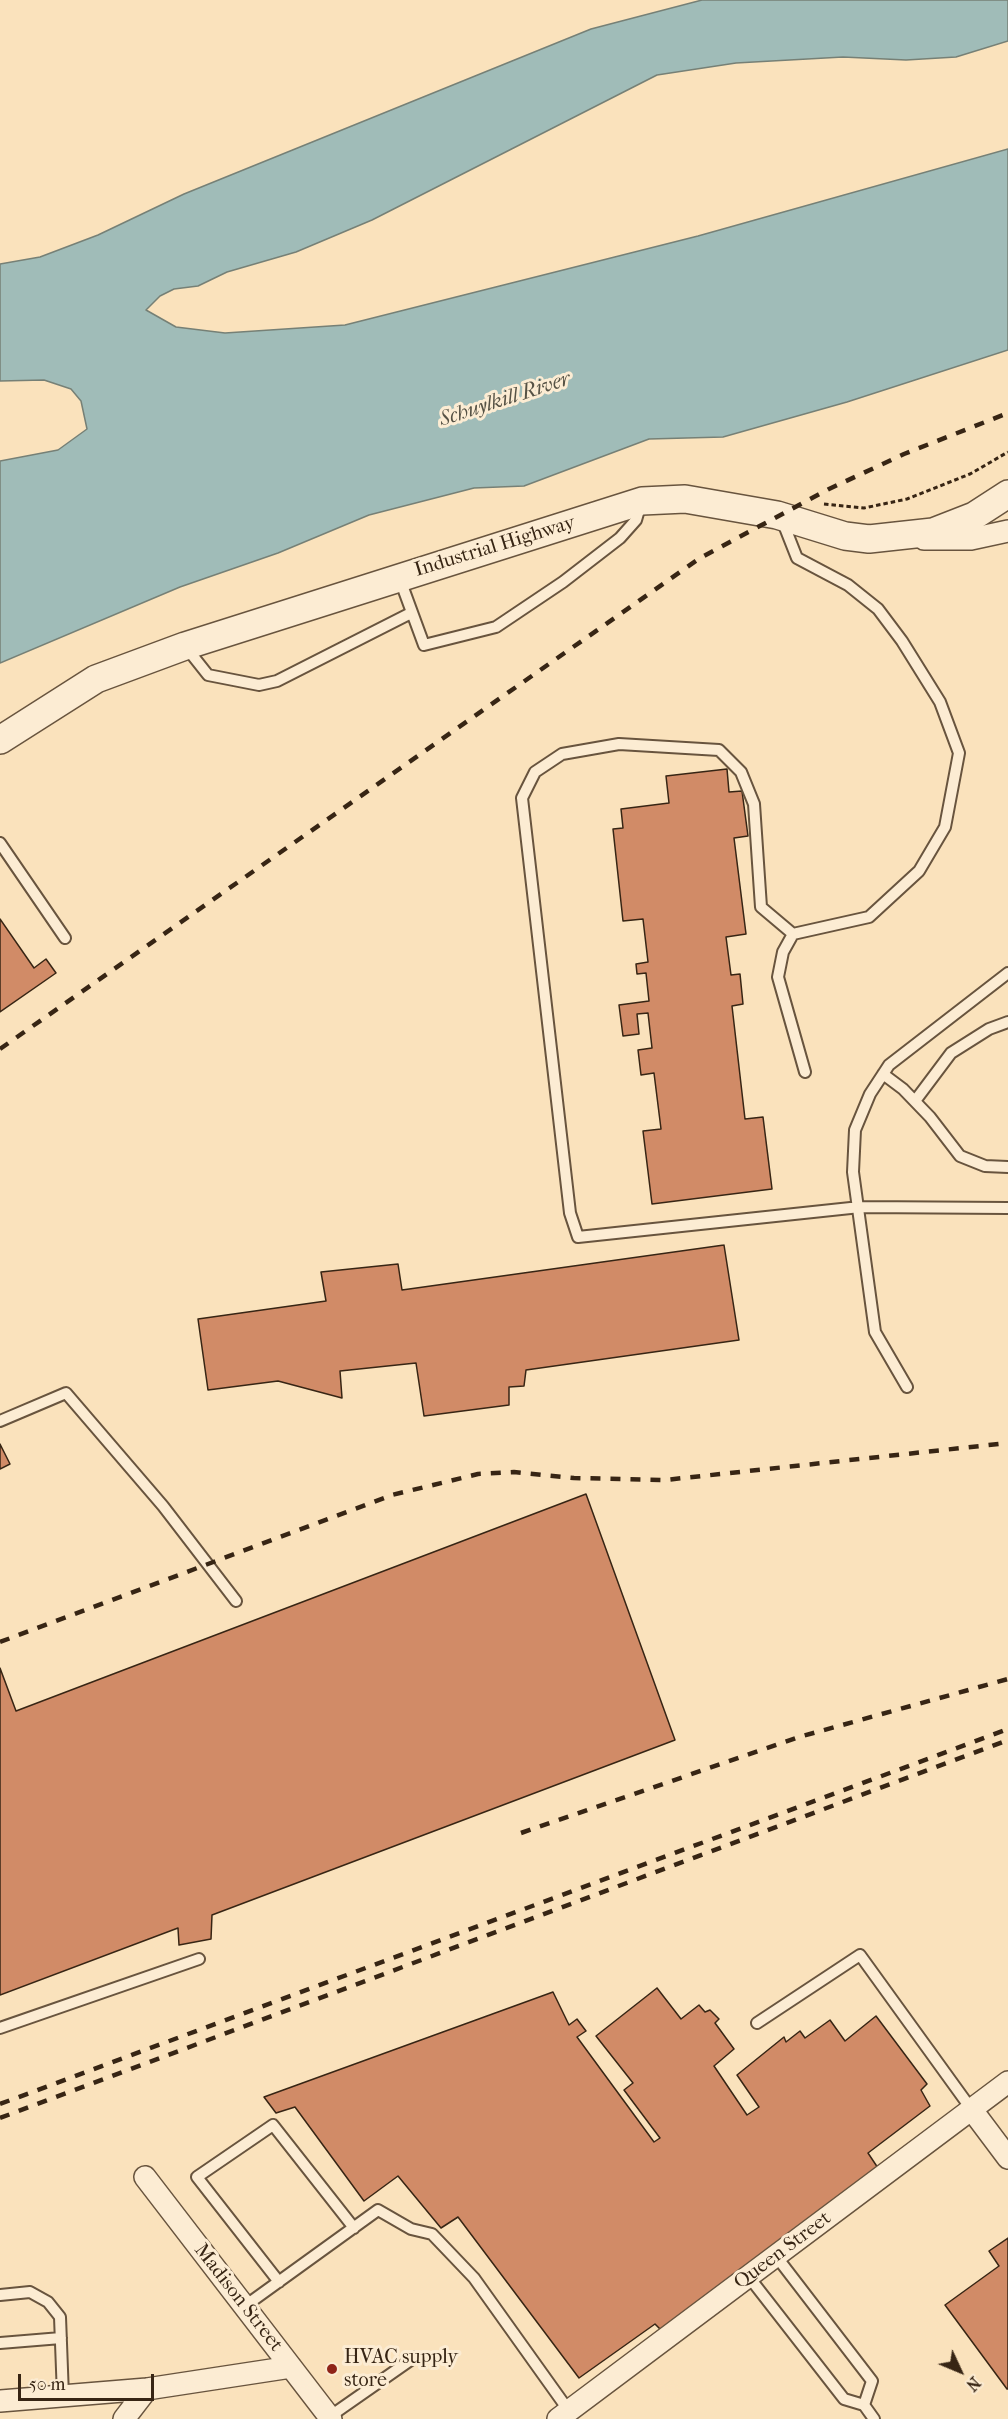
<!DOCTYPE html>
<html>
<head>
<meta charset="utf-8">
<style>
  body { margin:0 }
  #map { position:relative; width:1008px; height:2419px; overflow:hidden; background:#fae2bc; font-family:"IM FELL French Canon",serif }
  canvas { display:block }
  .north { position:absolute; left:930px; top:2341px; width:60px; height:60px; -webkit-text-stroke:4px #fcecd3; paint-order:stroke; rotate:134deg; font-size:16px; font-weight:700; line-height:24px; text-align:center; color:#372514 }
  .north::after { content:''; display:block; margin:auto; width:21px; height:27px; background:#372514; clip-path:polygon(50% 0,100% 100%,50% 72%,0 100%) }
  .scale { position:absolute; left:18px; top:2374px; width:136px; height:27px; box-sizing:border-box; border:3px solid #372514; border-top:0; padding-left:8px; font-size:18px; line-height:21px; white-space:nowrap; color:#372514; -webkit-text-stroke:4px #fcecd3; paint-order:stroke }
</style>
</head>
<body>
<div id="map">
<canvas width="1008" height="2419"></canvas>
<div class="north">N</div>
<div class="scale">50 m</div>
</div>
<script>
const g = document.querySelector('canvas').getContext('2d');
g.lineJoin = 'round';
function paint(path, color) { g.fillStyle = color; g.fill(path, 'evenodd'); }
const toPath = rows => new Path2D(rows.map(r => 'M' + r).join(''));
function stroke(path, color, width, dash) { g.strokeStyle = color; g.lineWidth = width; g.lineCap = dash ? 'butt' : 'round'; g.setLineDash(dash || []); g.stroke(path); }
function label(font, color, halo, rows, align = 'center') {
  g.font = font + ' "IM FELL French Canon",serif'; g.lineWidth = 6; g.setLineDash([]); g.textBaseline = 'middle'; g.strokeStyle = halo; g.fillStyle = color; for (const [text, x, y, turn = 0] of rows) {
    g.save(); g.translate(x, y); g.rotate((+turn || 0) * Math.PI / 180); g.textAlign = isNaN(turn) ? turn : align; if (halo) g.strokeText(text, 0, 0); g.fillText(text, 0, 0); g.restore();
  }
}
const water = toPath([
  [702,0,1008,0,1008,41,956,57,906,60,843,57,736,63,657,75,372,220,296,252,227,272,198,286,174,289,160,296,146,310,176,327,225,333,345,325,698,236,1008,149,1008,350,847,402,723,437,649,439,524,486,474,488,369,515,278,553,180,587,0,663,0,461,58,450,87,429,81,401,71,389,44,380,0,381,0,264,40,257,98,235,184,194,591,29,702,0]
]);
paint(water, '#a0bcb8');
stroke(water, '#768076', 1.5);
const building = toPath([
  [727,769,729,792,742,791,748,836,734,838,746,934,726,937,731,975,740,974,743,1004,732,1006,745,1119,763,1117,772,1189,652,1204,643,1131,661,1129,654,1073,641,1075,638,1050,652,1048,648,1013,637,1014,639,1034,623,1036,619,1005,649,1001,646,973,637,974,636,964,648,962,643,919,623,921,613,829,623,828,621,809,669,803,666,776,727,769],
  [0,919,34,968,46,959,56,973,0,1012,0,919],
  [724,1245,739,1340,526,1370,524,1386,509,1387,509,1405,424,1416,416,1363,340,1371,342,1398,278,1381,208,1390,198,1319,326,1301,321,1272,398,1264,402,1290,724,1245],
  [0,1444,10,1464,0,1469,0,1444],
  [586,1494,675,1740,212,1915,211,1939,179,1945,178,1928,0,1995,0,1668,16,1711,586,1494],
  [657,1988,681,2019,699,2005,705,2012,710,2010,719,2019,715,2023,734,2049,714,2066,747,2115,759,2107,737,2075,784,2037,786,2042,800,2031,805,2038,830,2020,845,2041,876,2016,927,2084,921,2090,930,2106,868,2153,880,2171,665,2334,655,2324,579,2378,458,2217,441,2228,398,2176,364,2201,295,2107,276,2113,264,2097,553,1992,569,2025,577,2019,586,2031,577,2037,654,2142,660,2138,624,2090,633,2083,596,2036,657,1988],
  [1008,2238,1008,2389,1007,2389,945,2305,999,2266,989,2251,1008,2238]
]);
paint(building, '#d18b67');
stroke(building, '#372514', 1.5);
const service = toPath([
  [782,520,797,558,848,585,878,609,902,641,940,702,959,753,945,827,919,871,869,917,793,934],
  [399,577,424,645,496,627,563,582,620,538,636,520,641,503],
  [185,646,208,675,259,685,277,681,411,613],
  [0,843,65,938],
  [793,934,761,907,754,804,741,772,719,750,619,744,562,754,535,772,522,798,570,1213,578,1237,860,1207,1008,1208],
  [793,934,783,952,778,977,805,1072],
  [883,1074,903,1089,930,1117,960,1156,985,1166,1008,1167],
  [915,1101,951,1053,989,1029,1008,1022],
  [907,1387,875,1332,853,1172,855,1130,870,1094,889,1065,1008,973],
  [0,1421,66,1393,163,1506,236,1601],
  [757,2023,860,1955,972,2110],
  [0,2028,199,1959],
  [776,2256,872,2381,864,2405],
  [749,2277,844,2399,864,2405,874,2419],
  [279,2282,197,2177,273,2125,354,2228],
  [0,2295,30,2292,48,2302,60,2317,63,2396],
  [245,2306,378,2210,411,2229,432,2234,474,2278,569,2411],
  [0,2343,61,2338],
  [329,2417,415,2357]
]);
const minor = toPath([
  [924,539,971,539,1008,531],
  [972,2110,1008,2158],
  [145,2177,331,2419],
  [0,2401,147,2389,291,2367],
  [124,2419,147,2389],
  [558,2419,1008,2082]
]);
const tertiary = toPath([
  [0,740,96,679,185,646,642,501,685,499,777,515,845,536,869,539,933,532,974,516,1008,494]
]);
stroke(service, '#68543e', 14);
stroke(minor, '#68543e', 24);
stroke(tertiary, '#68543e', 30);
stroke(toPath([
  [824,504,864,508,907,499,970,474,1008,452]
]), '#372514', 3, [4.5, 3]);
stroke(service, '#fcecd3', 10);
stroke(minor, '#fcecd3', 21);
stroke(tertiary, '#fcecd3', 27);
stroke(toPath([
  [0,1049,700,558,829,489,904,454,1008,413],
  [0,1642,392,1495,478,1474,514,1472,574,1478,665,1480,1008,1443],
  [521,1833,799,1737,1008,1679],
  [0,2104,1008,1729],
  [0,2118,1008,1740]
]), '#372514', 4.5, [10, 10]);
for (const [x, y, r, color] of [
  [332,2369,6,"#8f2418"]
]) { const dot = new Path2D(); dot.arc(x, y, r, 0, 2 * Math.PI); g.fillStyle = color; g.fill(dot); stroke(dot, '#fcecd3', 2); }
label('20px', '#372514', '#fcecd3', [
  ["Industrial Highway",495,547,-17],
  ["Queen Street",783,2251,-37],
  ["Madison Street",238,2298,52]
]);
label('20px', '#372514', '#fcecd3', [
  ["HVAC supply",344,2358],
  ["store",344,2381]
], 'left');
label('italic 21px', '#565245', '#fcecd3', [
  ["Schuylkill River",505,400,-18]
]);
</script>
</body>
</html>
